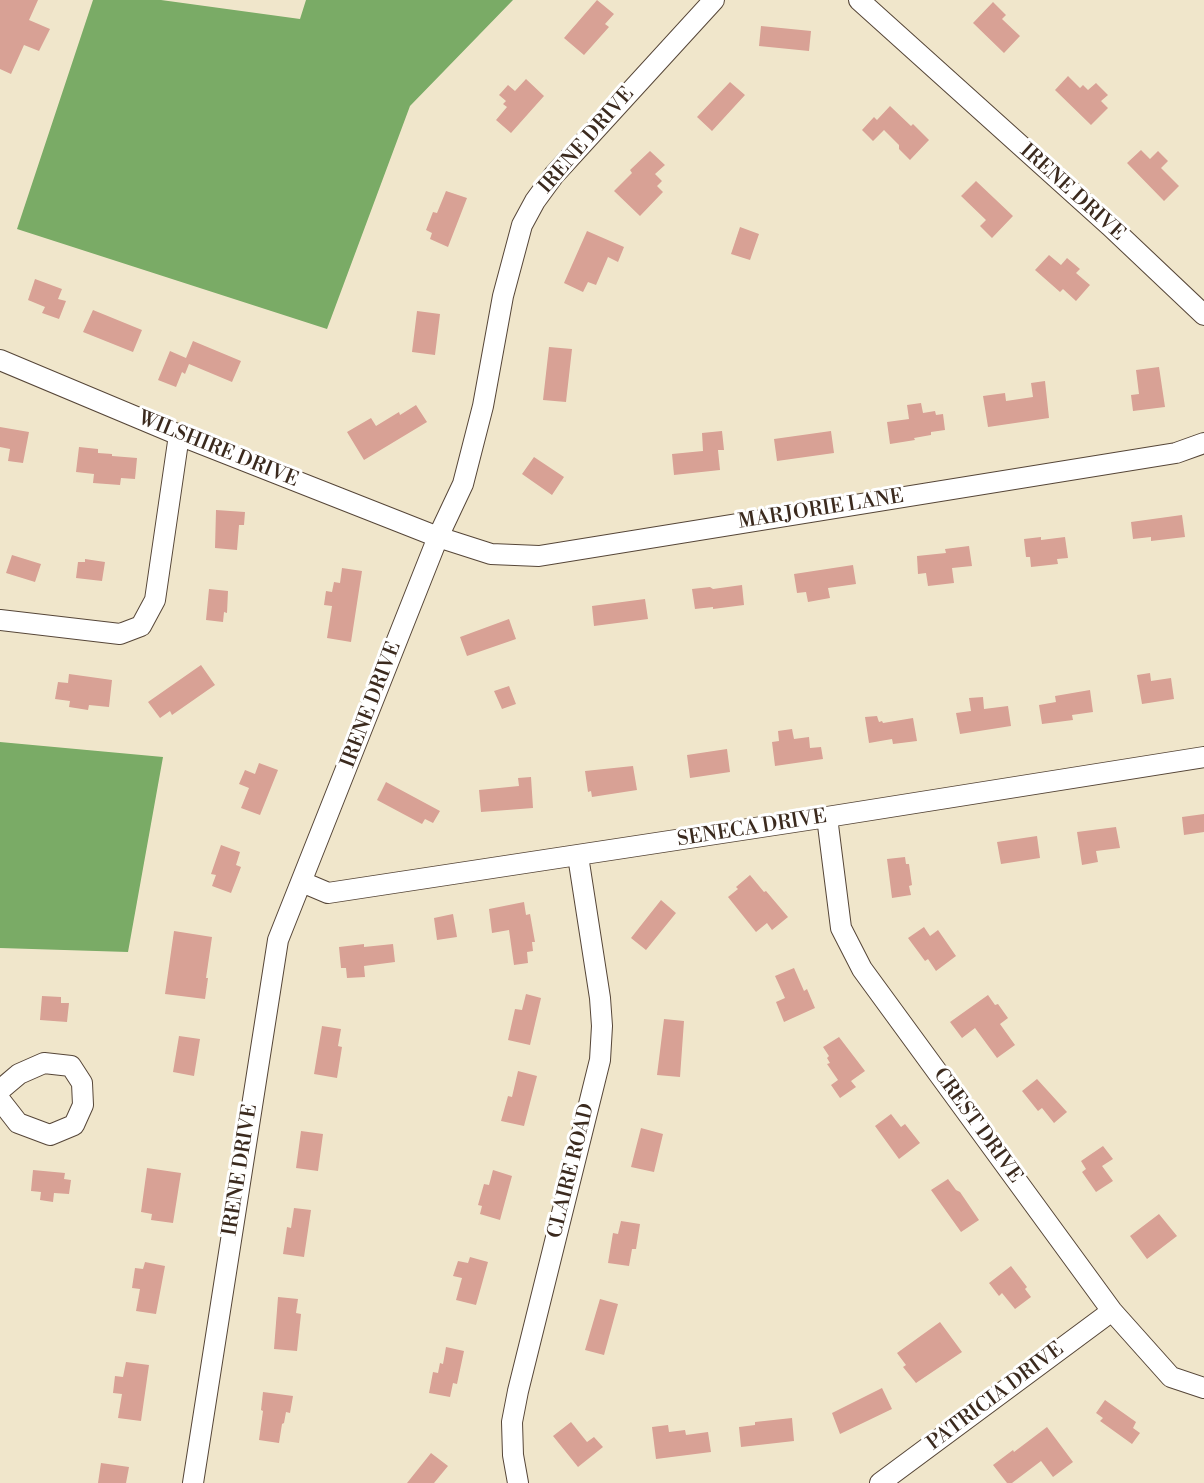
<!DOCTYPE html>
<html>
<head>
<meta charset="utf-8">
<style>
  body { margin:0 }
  canvas { display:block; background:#f0e6cb }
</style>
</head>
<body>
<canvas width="1204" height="1483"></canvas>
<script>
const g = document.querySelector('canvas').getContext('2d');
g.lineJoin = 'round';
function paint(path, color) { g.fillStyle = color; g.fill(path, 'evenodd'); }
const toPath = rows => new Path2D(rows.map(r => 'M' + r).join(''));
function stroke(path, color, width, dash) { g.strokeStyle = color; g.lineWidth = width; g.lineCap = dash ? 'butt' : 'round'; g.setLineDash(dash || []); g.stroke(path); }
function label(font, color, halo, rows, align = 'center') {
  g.font = font + ' "Libre Bodoni",serif'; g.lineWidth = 6; g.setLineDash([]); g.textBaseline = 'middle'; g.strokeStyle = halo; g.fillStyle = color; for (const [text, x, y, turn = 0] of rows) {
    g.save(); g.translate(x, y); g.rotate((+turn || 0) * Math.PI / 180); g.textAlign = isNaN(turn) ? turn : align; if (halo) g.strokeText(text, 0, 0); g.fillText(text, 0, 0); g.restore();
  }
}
paint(toPath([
  [93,0,161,0,300,19,306,0,513,0,410,106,327,329,17,229],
  [0,742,163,757,128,952,0,948]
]), '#7aab66');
paint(toPath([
  [0,0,38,0,29,20,50,29,39,51,24,45,11,74,0,69],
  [597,0,614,14,605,24,609,27,584,55,564,38],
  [993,2,1006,15,1002,19,1020,36,1004,53,973,23],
  [761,26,811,31,809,51,759,46],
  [1068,76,1080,88,1083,85,1088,90,1096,83,1108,95,1101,101,1108,108,1091,125,1055,90],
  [526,79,544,96,511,133,496,120,507,107,503,104,506,101,499,95,508,85,515,91],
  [730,82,745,95,712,131,697,117],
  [890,106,911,126,913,124,929,140,910,160,899,149,899,145,884,130,873,141,862,130,874,117,877,120],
  [1141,150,1150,159,1158,151,1168,161,1161,168,1179,186,1164,201,1127,163],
  [650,151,665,165,655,174,662,181,657,186,663,192,640,216,614,191,632,173,630,170],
  [976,181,1013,216,992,238,980,226,986,220,961,196],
  [446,191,467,198,448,247,430,239,432,233,426,230,433,212,437,213],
  [740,227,759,234,750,260,731,254],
  [587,231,624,247,618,262,608,257,596,285,588,282,583,292,564,283],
  [1049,255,1061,265,1067,258,1080,269,1076,273,1090,285,1076,301,1063,289,1060,292,1035,270],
  [35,279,62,289,58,299,66,301,59,319,42,313,45,307,28,300],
  [93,310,142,330,133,352,83,332],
  [417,311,440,314,435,355,412,352],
  [193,341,241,361,232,382,189,364,185,374,182,372,176,387,158,380,170,351,186,358],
  [549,347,572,349,566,402,543,400],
  [1159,367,1165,407,1133,411,1131,395,1139,394,1136,370],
  [1045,381,1049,418,988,427,983,396,1005,393,1006,401,1033,397,1031,383],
  [921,403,923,413,935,411,936,415,943,414,945,430,931,432,931,435,914,438,915,440,890,444,887,422,909,419,907,405],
  [416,405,427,422,364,460,347,432,371,418,376,426,399,412,400,415],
  [0,427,29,432,23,463,8,461,10,449,0,447],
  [722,431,724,450,718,450,720,470,674,475,672,454,703,451,702,433],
  [831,431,834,453,777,461,774,439],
  [79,447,98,449,98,453,112,454,112,456,137,458,135,479,121,478,120,485,93,483,94,474,76,472],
  [534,457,564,477,552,495,522,474],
  [216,510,245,512,244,525,239,525,237,550,215,548],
  [1182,515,1185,537,1151,541,1151,537,1133,539,1131,522],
  [1041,537,1041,540,1065,537,1068,558,1057,559,1058,564,1031,567,1030,557,1026,557,1024,539],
  [969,546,972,566,952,568,954,583,928,586,926,573,918,574,917,556,946,553,945,549],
  [12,555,41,564,35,582,6,573],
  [85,559,105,562,102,581,76,578,78,562,85,562],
  [853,565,856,584,828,588,830,598,808,602,806,592,797,593,794,574],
  [342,568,362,571,351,642,327,638,332,606,324,605,326,591,332,592,334,582,340,583],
  [742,585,744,605,713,609,713,607,695,609,692,589,710,587,713,589],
  [209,589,228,591,227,613,224,612,223,622,206,620],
  [645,599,648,619,594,626,592,606],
  [509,619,516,639,467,656,460,637],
  [201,665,215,685,172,715,170,711,160,718,148,702],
  [1150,673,1151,681,1171,678,1174,699,1142,704,1137,675],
  [69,674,112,680,109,707,89,705,88,710,69,707,70,701,55,699,58,682,68,683],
  [509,686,516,704,502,709,494,691],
  [1090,690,1093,712,1072,715,1073,720,1042,724,1039,705,1056,702,1055,696],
  [983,697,984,709,1008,706,1011,726,960,734,956,713,971,711,969,698],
  [877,716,879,722,882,721,883,723,913,718,917,741,893,744,892,739,869,743,865,717],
  [792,729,794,739,809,737,810,748,821,747,823,759,775,766,772,742,779,741,778,731],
  [727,749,730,772,690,778,687,755],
  [259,763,278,770,260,815,241,808,249,788,239,784,245,770,255,774],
  [633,766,637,790,592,797,591,791,588,792,585,771],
  [531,777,533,808,481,812,479,790,519,786,518,778],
  [386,782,440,811,433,823,425,819,422,824,377,800],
  [1204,814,1204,832,1184,835,1182,817],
  [1116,827,1120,848,1096,851,1098,862,1082,865,1077,832],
  [1037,836,1040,858,1001,864,997,842],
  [221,845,240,852,236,865,241,867,231,893,212,886,216,875,211,874],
  [905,857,906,864,909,864,912,885,909,886,911,895,892,898,887,859],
  [750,875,764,892,766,891,788,917,772,930,767,923,756,932,728,897,738,889,736,887],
  [661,900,676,913,646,950,631,938],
  [524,902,526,915,530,914,535,942,532,942,533,951,527,952,528,963,514,965,509,930,492,933,489,909],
  [453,914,457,937,437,940,434,918],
  [924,927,930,936,938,930,956,956,936,971,928,959,925,961,908,938],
  [174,931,212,937,206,978,208,978,205,999,165,994],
  [364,944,364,947,393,944,395,962,364,966,365,977,347,978,346,968,341,968,339,947],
  [794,968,804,991,807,989,815,1008,784,1022,776,1002,785,998,775,976],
  [526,994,541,998,530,1045,508,1040,515,1009,522,1010],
  [988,995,995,1005,998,1004,1008,1018,1000,1024,1015,1045,997,1058,975,1028,962,1038,950,1022],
  [42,996,61,997,61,1003,69,1003,67,1022,40,1020],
  [664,1019,684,1021,680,1077,657,1075],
  [322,1026,341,1029,338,1046,342,1047,337,1078,314,1074],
  [179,1036,200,1039,194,1076,173,1072],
  [839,1037,865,1071,851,1081,856,1087,840,1098,831,1085,838,1080,827,1064,830,1063,827,1058,829,1056,823,1047],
  [518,1071,537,1076,524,1126,501,1121,508,1096,512,1097],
  [1037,1079,1067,1112,1054,1123,1042,1108,1038,1111,1022,1091],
  [891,1114,901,1127,905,1124,920,1143,899,1159,875,1126],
  [641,1128,663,1134,654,1172,631,1167],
  [301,1131,323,1134,318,1171,296,1168],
  [1103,1146,1113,1159,1102,1166,1113,1181,1096,1192,1082,1172,1086,1169,1081,1161],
  [147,1168,181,1173,173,1223,151,1220,152,1214,141,1212],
  [33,1170,65,1173,64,1179,71,1180,69,1194,54,1193,53,1202,40,1200,41,1192,31,1191],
  [493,1170,512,1176,500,1220,480,1214,482,1206,478,1205,484,1184,489,1185],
  [948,1179,956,1190,960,1192,979,1220,961,1232,931,1190],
  [294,1208,311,1210,304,1257,283,1254,287,1227,291,1228],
  [1159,1214,1177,1236,1147,1259,1130,1236],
  [621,1221,640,1224,636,1249,632,1249,629,1266,608,1263,613,1233,618,1234],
  [470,1257,488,1262,476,1305,456,1300,462,1278,453,1276,458,1261,468,1263],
  [145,1262,165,1266,156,1314,136,1311,140,1289,132,1288,135,1268,143,1269],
  [1011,1266,1027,1287,1025,1289,1031,1297,1015,1309,1002,1293,999,1296,989,1283],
  [278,1297,298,1299,296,1313,301,1314,297,1351,274,1349],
  [600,1299,618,1304,604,1355,585,1350],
  [940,1322,962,1352,916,1383,903,1367,906,1365,897,1353],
  [446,1347,464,1351,457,1384,453,1383,450,1397,429,1393,433,1372,438,1373,440,1363,443,1364],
  [126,1362,149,1365,141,1421,118,1418,122,1394,113,1393,115,1376,123,1377],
  [882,1388,892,1409,840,1434,832,1413],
  [263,1392,293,1396,290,1413,286,1412,284,1423,282,1424,279,1443,259,1440,263,1411,261,1410],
  [1105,1400,1136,1422,1133,1428,1140,1433,1132,1444,1100,1421,1103,1418,1096,1413],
  [792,1418,794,1441,741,1447,739,1427,755,1425,755,1422],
  [571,1422,587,1442,594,1437,603,1447,578,1467,553,1436],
  [668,1425,669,1432,685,1430,686,1435,708,1432,711,1452,656,1459,652,1427],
  [1047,1427,1073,1462,1053,1477,1041,1461,1012,1483,1007,1483,993,1465,1013,1450,1014,1452],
  [431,1453,448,1466,434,1483,407,1483],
  [101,1463,129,1467,126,1483,98,1483]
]), '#d8a195');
const minor = toPath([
  [859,0,1110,226,1204,315],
  [0,360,179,435,438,537,491,554,539,556,1176,453,1204,443],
  [0,620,120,634,141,626,155,600,179,435],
  [827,817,841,928,862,969,1112,1311,1171,1377,1204,1388],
  [302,882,328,893,827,817,1204,757],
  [0,1090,19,1074,44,1063,71,1066,82,1083,83,1105,74,1125,50,1135,18,1123,0,1100],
  [193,1483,278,940,438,537,463,484,483,406,503,296,522,225,535,201,554,175,714,0],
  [518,1483,513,1455,512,1422,518,1391,600,1060,602,1026,600,998,578,856],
  [880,1483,1112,1311]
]);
stroke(minor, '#564638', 22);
stroke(minor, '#fff', 20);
label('20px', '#3b2a1e', '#fff', [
  ["IRENE DRIVE",587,141,-49],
  ["IRENE DRIVE",1072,193,42],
  ["WILSHIRE DRIVE",218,450,22],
  ["MARJORIE LANE",821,510,-9],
  ["IRENE DRIVE",372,705,-69],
  ["SENECA DRIVE",752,829,-9],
  ["CREST DRIVE",977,1126,54],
  ["IRENE DRIVE",241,1170,-81],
  ["CLAIRE ROAD",572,1171,-76],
  ["PATRICIA DRIVE",996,1397,-37]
]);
</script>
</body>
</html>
